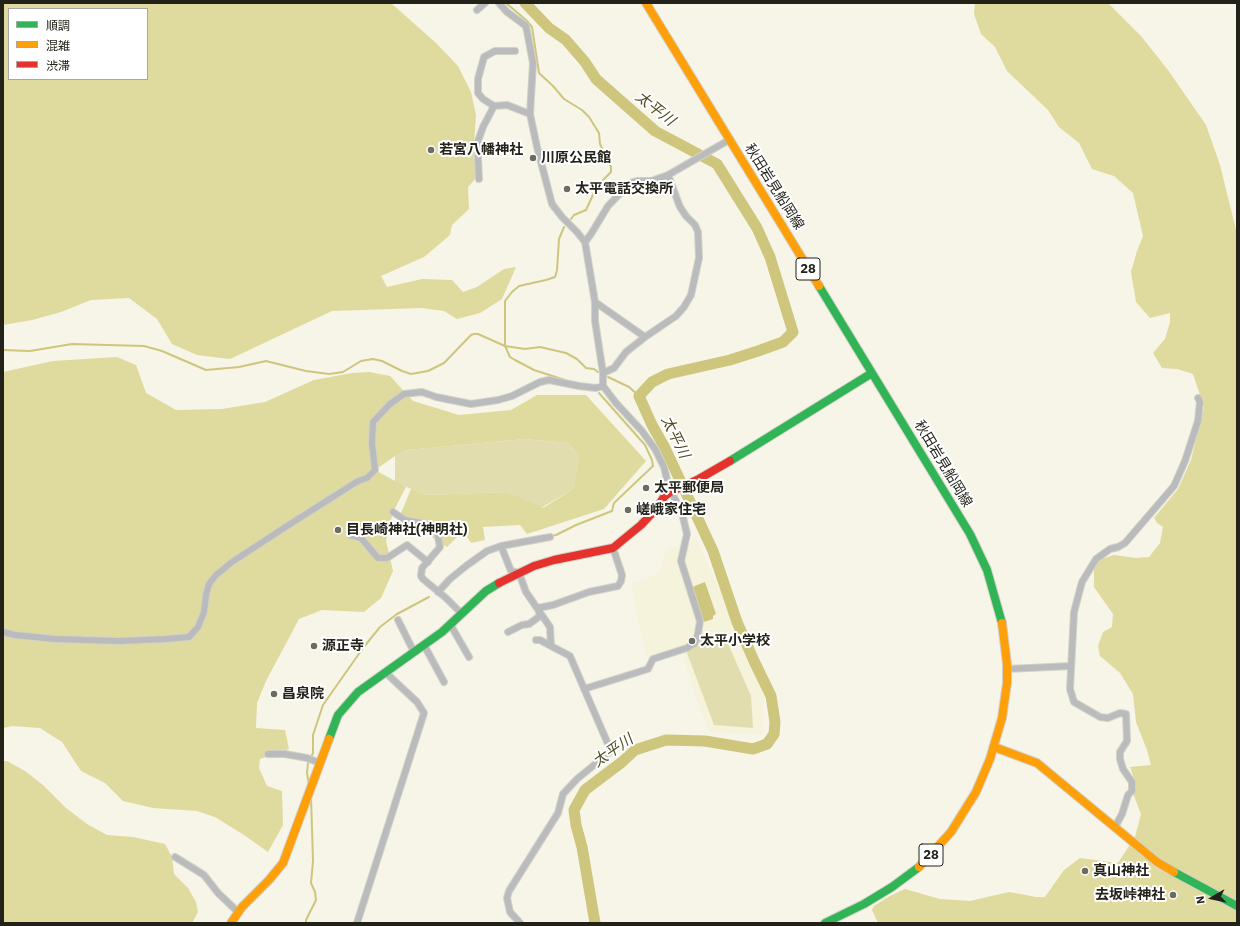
<!DOCTYPE html>
<html>
<head>
<meta charset="utf-8">
<style>
  body { margin:0 }
  #map { position:relative; width:1240px; height:926px; overflow:hidden; background:#f6f5e8; font-family:"IBM Plex Sans","Noto Sans JP",sans-serif }
  canvas { display:block }
  .frame { position:absolute; inset:0; border:4px solid #232219; pointer-events:none }
  .legend { position:absolute; left:8px; top:8px; width:140px; height:72px; box-sizing:border-box; background:#fff; border:1px solid #a7a7a3; margin:0; padding:5px 7px; list-style:none; font-size:12px; color:#232219 }
  .legend li { display:flex; align-items:center; gap:8px; height:20px }
  .legend b { width:20px; border:1px solid #a7a7a3 }
  .north { position:absolute; left:1192px; top:878px; width:40px; height:40px; -webkit-text-stroke:3px #fff; paint-order:stroke; rotate:261deg; font-size:11px; font-weight:700; line-height:16px; text-align:center; color:#232219 }
  .north::after { content:''; display:block; margin:auto; width:14px; height:18px; background:#232219; clip-path:polygon(50% 0,100% 100%,50% 72%,0 100%) }
</style>
</head>
<body>
<div id="map">
<canvas width="1240" height="926"></canvas>
<div class="frame"></div>
<ul class="legend">
<li><b style="height:5px;background:#30b455"></b>順調</li>
<li><b style="height:5px;background:#ff9f0a"></b>混雑</li>
<li><b style="height:5px;background:#e5322d"></b>渋滞</li>
</ul>
<div class="north">N</div>
</div>
<script>
const g = document.querySelector('canvas').getContext('2d');
g.lineJoin = 'round';
function paint(path, color) { g.fillStyle = color; g.fill(path, 'evenodd'); }
const toPath = rows => new Path2D(rows.map(r => 'M' + r).join(''));
function stroke(path, color, width, dash) { g.strokeStyle = color; g.lineWidth = width; g.lineCap = dash ? 'butt' : 'round'; g.setLineDash(dash || []); g.stroke(path); }
function label(font, color, halo, rows, align = 'center') {
  g.font = font + ' "IBM Plex Sans","Noto Sans JP",sans-serif'; g.lineWidth = 4; g.setLineDash([]); g.textBaseline = 'middle'; g.strokeStyle = halo; g.fillStyle = color; for (const [text, x, y, turn = 0] of rows) {
    g.save(); g.translate(x, y); g.rotate((+turn || 0) * Math.PI / 180); g.textAlign = isNaN(turn) ? turn : align; if (halo) g.strokeText(text, 0, 0); g.fillText(text, 0, 0); g.restore();
  }
}
paint(toPath([
  [696,537,764,691,763,735,709,732,697,701,681,648,648,660,641,634,631,584,649,578,661,570,665,550,687,543]
]), '#f5f3db');
paint(toPath([
  [525,439,568,443,579,456,573,489,541,508,508,492,425,495,395,482,395,456,407,450],
  [717,633,725,637,751,696,753,728,714,725,686,650,700,638]
]), '#e2ddae');
paint(toPath([
  [3,3,391,3,436,43,458,66,471,92,476,115,474,145,478,176,468,187,469,209,452,225,450,235,424,257,381,276,387,287,422,279,452,280,463,292,477,287,504,269,516,267,502,299,480,313,457,319,444,311,422,308,332,311,230,359,197,355,172,344,157,319,129,298,91,300,61,312,32,320,3,325],
  [9,9,147,9,147,79,9,79],
  [975,3,1108,3,1141,36,1168,70,1206,125,1220,165,1237,234,1237,923,878,923,872,910,874,906,890,896,905,889,940,899,970,901,1009,892,1036,897,1045,897,1064,870,1080,858,1118,863,1135,837,1141,814,1134,796,1135,781,1130,767,1151,765,1147,750,1136,722,1133,694,1120,673,1100,656,1098,646,1103,632,1112,627,1113,614,1094,587,1094,567,1101,559,1114,555,1136,558,1149,557,1160,543,1163,527,1157,523,1154,518,1178,489,1191,460,1204,407,1193,374,1177,369,1162,368,1153,353,1165,339,1170,322,1170,313,1150,318,1136,302,1131,272,1137,251,1143,236,1133,193,1114,176,1092,169,1079,143,1059,127,1048,110,1007,71,995,47,981,34,974,14],
  [117,357,136,365,146,393,176,410,222,409,265,402,314,380,352,373,369,372,390,376,413,401,459,415,511,410,537,395,586,395,646,461,604,509,527,534,520,525,483,527,485,540,471,543,467,537,459,535,447,547,418,528,399,518,411,489,426,495,508,492,543,508,573,489,579,456,568,443,525,439,407,450,395,456,375,470,406,487,393,512,386,541,393,571,381,598,364,612,322,610,299,619,266,681,257,703,256,728,285,730,289,749,260,759,259,768,267,786,282,791,283,825,268,852,244,835,215,817,197,811,153,808,123,801,105,783,81,771,62,742,40,728,12,726,3,728,3,372,53,361],
  [3,761,7,761,25,771,43,785,66,808,87,824,107,835,133,837,165,844,172,857,174,874,188,888,196,902,198,912,192,923,3,923]
]), '#dfda9d');
paint(toPath([
  [705,582,716,614,713,616,713,619,704,622,692,587]
]), '#cdc67c');
stroke(toPath([
  [506,3,526,20,532,27,539,73,553,86,564,99,582,110,589,117,599,133,600,144,611,167,611,172,597,186,586,210,574,215,571,219],
  [564,227,559,239,557,270,555,277,546,280,519,286,512,292,505,301,505,346,510,357,515,360,534,370,571,382],
  [3,350,30,351,72,344,144,346,162,351,206,370,239,367,266,361,306,371,329,374,343,372,361,361,373,359,382,361,402,371,411,374,428,371,444,363,471,335,474,334,478,334,505,346,525,349,540,347,566,353,577,359,586,368,594,369,598,372],
  [608,377,629,387,639,396],
  [550,536,556,535,576,525,612,511,614,503,653,466,652,460,645,445,599,393],
  [309,785,307,773,308,763,313,753,313,735,323,705,363,648,380,627,397,614,429,597],
  [306,923,306,920,316,900,315,892,311,883,313,861,311,797]
]), '#cdc67c', 2);
stroke(toPath([
  [525,3,549,28,566,40,585,62,596,79,655,131,717,164,757,228,770,257,793,332,783,342,758,351,730,360,668,374,652,382,639,396,652,425,665,448,713,551,737,622,754,661,771,696,775,722,774,734,767,744,753,749,705,741,666,740,635,750,622,762,585,790,574,810,576,825,582,847,595,923]
]), '#cdc67c', 11);
const street = toPath([
  [499,3,507,12,526,26,533,63,530,114,537,147,552,204,562,217,577,232,585,242,595,302,595,321,603,373,603,386,616,403,642,431,655,449,664,467,670,492,674,497,682,513,687,534,681,561,700,621,698,634,695,643,687,648,653,659,648,669,584,689],
  [477,10,485,3],
  [494,106,483,99,478,93,478,79,484,57,495,51,515,51],
  [479,179,478,158,478,141,483,127,494,106,507,105,530,114],
  [585,242,591,234,608,206,630,183,637,181,651,181,668,175,729,140],
  [595,302,645,337],
  [603,373,614,368,626,352,645,337,676,316,684,307,691,295,699,258,698,232,695,225,686,216,680,207,668,175],
  [393,512,405,520,431,525,435,528,437,532,440,547,422,568,421,576,423,579,446,598,461,613],
  [350,535,361,538,378,558,387,558,407,545,428,562],
  [501,546,550,537],
  [438,592,450,579,466,566,487,551,501,546,511,571,519,573,526,592,550,627,551,646,570,656,611,751,577,779,563,794,558,813,509,891,507,898,510,912,520,923],
  [398,620,414,652],
  [450,624,469,657],
  [3,632,15,635,55,639,119,641,166,639,189,637,198,627,204,612,206,595,209,584,216,575,232,562,287,526,358,481,367,478,375,470,372,443,373,422,390,404,404,394,422,392,436,397,471,404,498,400,512,396,540,382,549,380,579,386,596,388,603,386],
  [508,632,522,625,529,624,536,619,540,616,538,608,553,605,589,592,618,586,621,581,622,575,613,548],
  [536,640,540,640,551,646],
  [424,645,444,682],
  [1007,669,1071,666],
  [268,754,285,754,307,758,320,763],
  [1115,827,1122,814,1128,795,1132,791,1132,782,1123,769,1120,759,1120,752,1127,741,1126,714,1120,713,1108,718,1100,717,1074,702,1070,689,1074,612,1082,582,1096,559,1110,549,1118,547,1125,543,1174,486,1185,461,1198,421,1200,402,1198,398],
  [175,857,204,875,218,893,238,912],
  [357,923,424,713,417,702,385,672]
]);
const fast = toPath([
  [819,286,970,534,987,570,1002,623],
  [730,461,872,373],
  [329,739,338,715,358,692,442,632,486,591,499,583],
  [1174,872,1237,906],
  [825,923,864,904,892,887,919,867]
]);
const slow = toPath([
  [646,3,819,286],
  [994,747,1037,763,1157,862,1174,872],
  [919,867,951,832,976,792,990,759,1002,718,1007,683,1007,664,1002,623],
  [231,923,242,907,269,880,283,863,329,739]
]);
const jam = toPath([
  [499,583,534,566,554,560,613,548,641,525,656,509,664,497,670,492,697,480,730,461]
]);
stroke(street, '#d3d2c8', 8);
stroke(fast, '#d3d2c8', 10);
stroke(slow, '#d3d2c8', 10);
stroke(jam, '#d3d2c8', 10);
stroke(street, '#b9bbbc', 6);
stroke(fast, '#30b455', 8);
stroke(slow, '#ff9f0a', 8);
stroke(jam, '#e5322d', 8);
for (const [x, y, r, color] of [
  [431,150,4,"#6d6c61"],
  [533,158,4,"#6d6c61"],
  [567,189,4,"#6d6c61"],
  [646,488,4,"#6d6c61"],
  [628,510,4,"#6d6c61"],
  [338,530,4,"#6d6c61"],
  [692,641,4,"#6d6c61"],
  [314,646,4,"#6d6c61"],
  [274,694,4,"#6d6c61"],
  [1085,871,4,"#6d6c61"],
  [1173,895,4,"#6d6c61"]
]) { const dot = new Path2D(); dot.arc(x, y, r, 0, 2 * Math.PI); g.fillStyle = color; g.fill(dot); stroke(dot, '#fff', 1.5); }
for (const [x, y, w] of [
  [808,269,24],
  [931,855,24]
]) { const box = new Path2D(); box.roundRect(x - w / 2, y - 11, w, 22, 3); g.fillStyle = '#fff'; g.fill(box); stroke(box, '#232219', 1); }
label('bold 13px', '#232219', null, [
  ["28",808,269],
  ["28",931,855]
]);
label('bold 14px', '#232219', '#fff', [
  ["若宮八幡神社",439,150],
  ["川原公民館",541,158],
  ["太平電話交換所",575,189],
  ["太平郵便局",654,488],
  ["嵯峨家住宅",636,510],
  ["目長崎神社(神明社)",346,530],
  ["太平小学校",700,641],
  ["源正寺",322,646],
  ["昌泉院",282,694],
  ["真山神社",1093,871],
  ["去坂峠神社",1165,895,"right"]
], 'left');
label('14px', '#232219', '#fff', [
  ["秋田岩見船岡線",774,187,58],
  ["秋田岩見船岡線",943,464,59]
]);
label('italic 15px', '#4f4b21', '#fff', [
  ["太平川",655,109,38],
  ["太平川",675,437,64],
  ["太平川",613,751,-35]
]);
</script>
</body>
</html>
